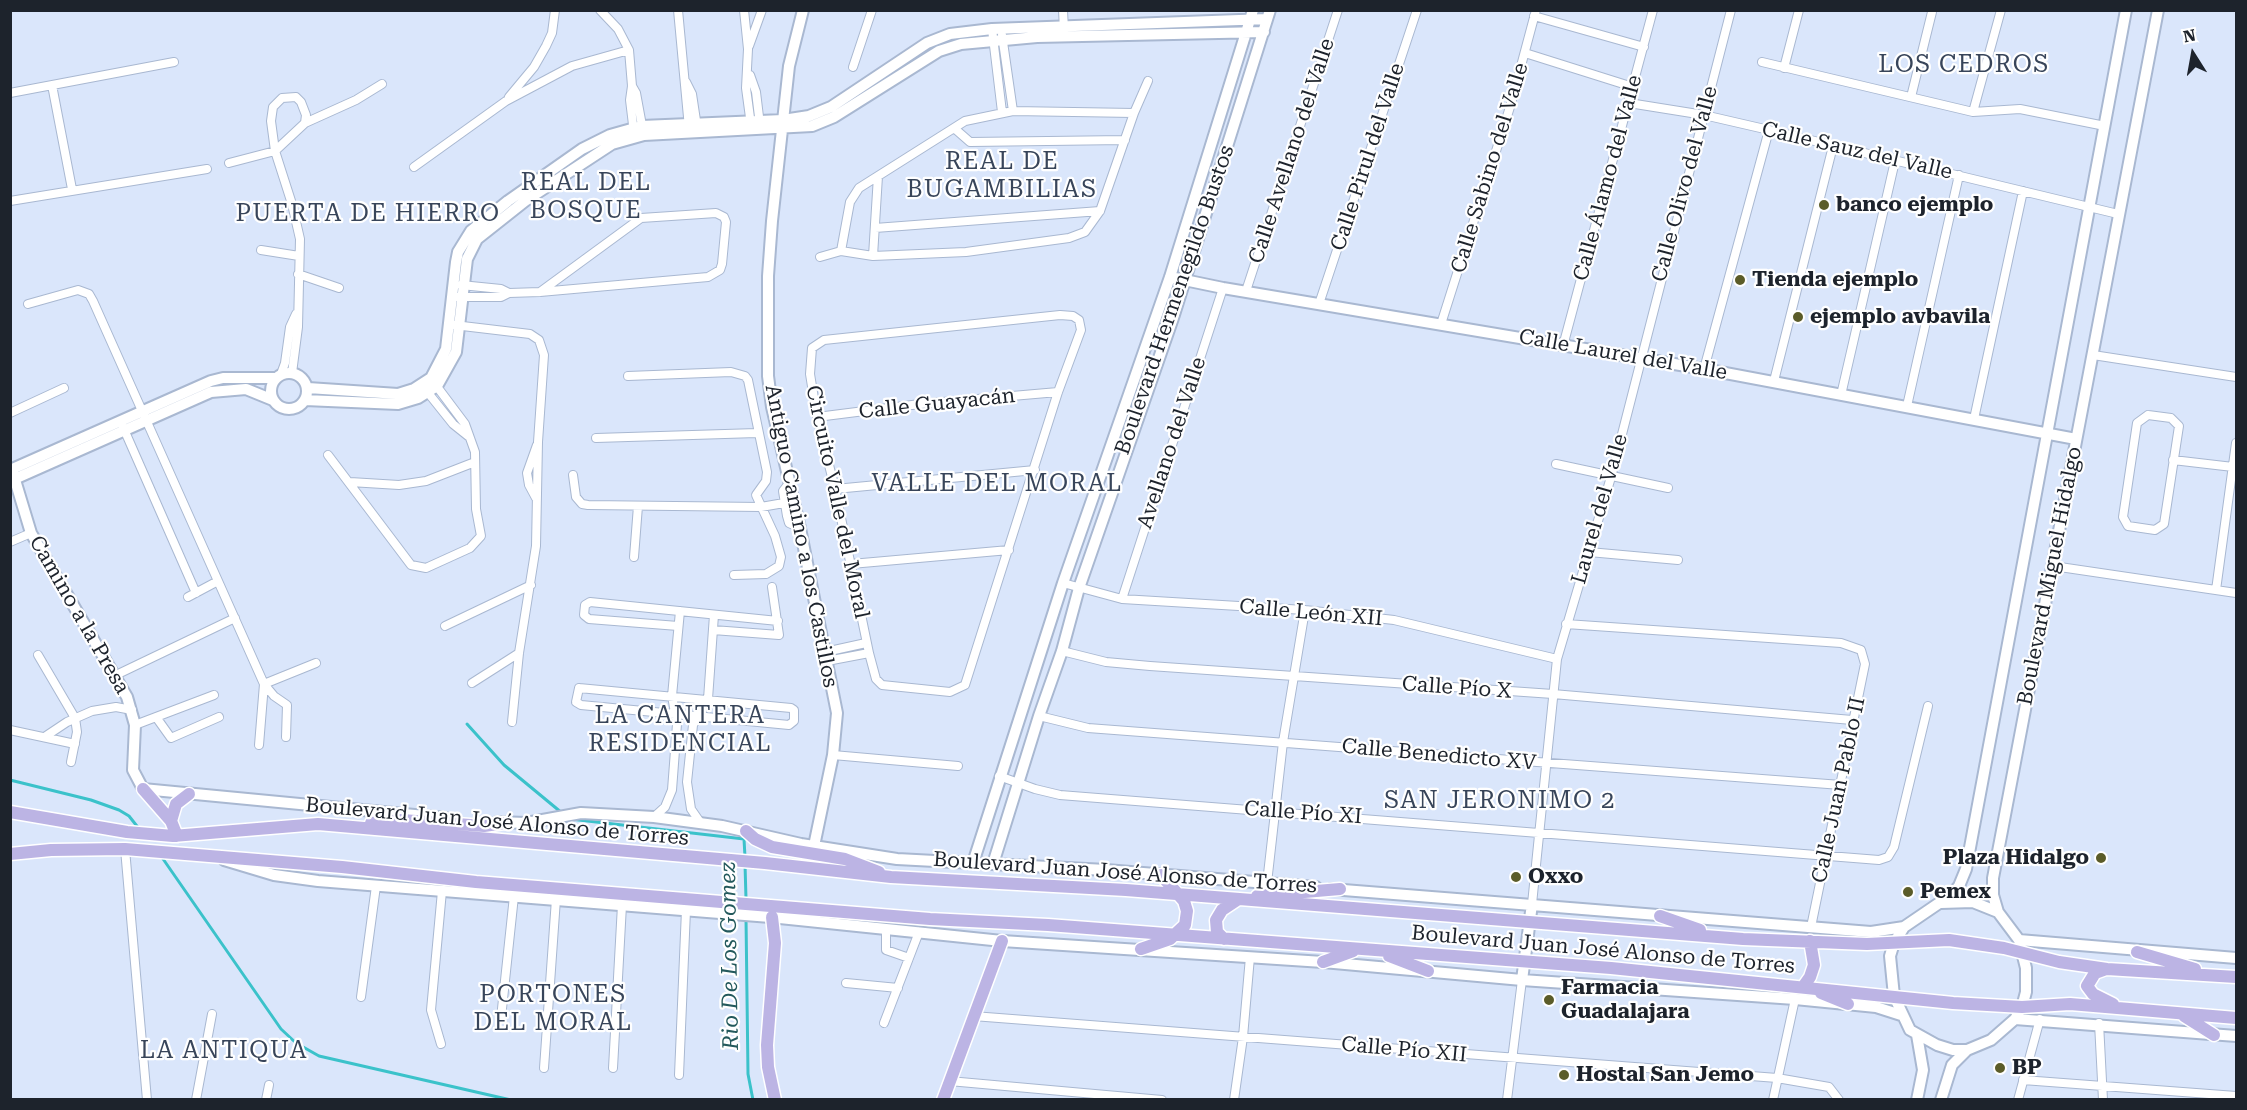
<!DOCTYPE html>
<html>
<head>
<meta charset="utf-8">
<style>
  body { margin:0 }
  #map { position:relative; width:2247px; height:1110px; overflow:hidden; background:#dae6fb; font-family:"Roboto Serif",serif }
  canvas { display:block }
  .frame { position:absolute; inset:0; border:12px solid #1d232c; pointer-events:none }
  .north { position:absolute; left:2163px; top:24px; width:60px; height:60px; -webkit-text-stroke:4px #fff; paint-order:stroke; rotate:349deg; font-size:16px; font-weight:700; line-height:24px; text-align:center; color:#1d232c }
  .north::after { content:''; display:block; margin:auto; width:21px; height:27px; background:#1d232c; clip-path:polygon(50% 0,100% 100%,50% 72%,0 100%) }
</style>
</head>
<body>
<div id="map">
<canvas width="2247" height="1110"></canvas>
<div class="frame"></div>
<div class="north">N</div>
</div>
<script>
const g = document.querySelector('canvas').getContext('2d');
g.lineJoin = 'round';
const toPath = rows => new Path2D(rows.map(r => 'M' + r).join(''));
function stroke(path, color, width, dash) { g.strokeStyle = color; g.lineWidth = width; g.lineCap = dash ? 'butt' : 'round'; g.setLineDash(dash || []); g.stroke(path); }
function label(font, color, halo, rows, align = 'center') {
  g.font = font + ' "Roboto Serif",serif'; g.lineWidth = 4.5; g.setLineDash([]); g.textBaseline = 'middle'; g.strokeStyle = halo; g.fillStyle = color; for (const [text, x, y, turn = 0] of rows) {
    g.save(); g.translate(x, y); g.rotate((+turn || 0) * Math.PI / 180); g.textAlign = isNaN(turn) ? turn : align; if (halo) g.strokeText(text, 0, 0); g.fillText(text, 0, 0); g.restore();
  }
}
stroke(toPath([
  [467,724,504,765,562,813],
  [10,780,91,800,119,810,129,816,140,830],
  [570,819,744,839,745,857],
  [161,856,281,1029,296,1043,319,1056,511,1100],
  [745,864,746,899],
  [746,918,748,1074,753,1100]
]), '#3bc2ca', 3);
const street = toPath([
  [600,10,618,29,629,50,632,86,630,100,634,133],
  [678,10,689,128],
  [744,10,748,49,746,88,751,125],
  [1063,10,1064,30],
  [1534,16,1644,47],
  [992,29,1002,112],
  [1002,35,1013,111],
  [749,46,762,10],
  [1525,53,1633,87],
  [1762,62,1973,112,2020,109,2105,126],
  [853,67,872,10],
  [1784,68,1799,10],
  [750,75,756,92,760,125],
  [686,82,692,94,697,127],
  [52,85,72,189],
  [632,86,636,93,643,131],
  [10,93,174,62],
  [509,97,534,67,546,46,552,33,555,10],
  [1911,97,1932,12],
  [1629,103,1704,115,1769,130,2118,214],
  [1013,111,1134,113,1100,211,1085,232,1069,238,966,252,873,256,841,251,850,202,859,188,965,121,1013,111],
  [1973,112,2001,10],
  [1134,113,1148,81],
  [305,123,356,100,382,84],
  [954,128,970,142,1125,140],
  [229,163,275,151,305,123,306,115,301,102,296,97,282,98,273,107,271,121,275,151,292,204,300,239,298,327,292,373],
  [414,167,506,101,572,66,629,50],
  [10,201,207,169],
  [875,228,1100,211],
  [261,250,299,256],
  [873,256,878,176],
  [820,257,841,251],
  [298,274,339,288],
  [461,285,501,289,509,293],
  [1246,291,1338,10],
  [457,297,501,297,509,293,540,292,708,277,720,270,722,264,726,222,724,217,716,213,641,218,540,292],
  [28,304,78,290,89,294,93,301,264,684,274,696,287,705,286,737],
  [1319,304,1417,10],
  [1060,315,1073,316,1079,320,1081,330,1058,392,965,685,950,692,882,685,876,679,869,653,835,489,817,417,810,374,812,348,824,340,1060,315],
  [1441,324,1510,107,1536,10],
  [454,325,530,334,539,340,544,355,538,442,536,546,519,653,512,722],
  [1563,346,1653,10],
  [2093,355,2236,377],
  [1704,369,1769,130],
  [281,374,285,363,290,327,296,314],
  [628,376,731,372,745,376,748,380,767,472,766,481,756,495,775,536,781,557,779,566,766,574,734,575],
  [1774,381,1833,146],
  [425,389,453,424,468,436],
  [1841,395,1895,161],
  [1907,406,1959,175],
  [10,413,64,388],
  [2148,415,2171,418,2179,426,2164,524,2155,530,2128,526,2123,517,2137,423,2148,415],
  [817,417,920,404,1058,392],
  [1974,419,2023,191],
  [123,427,196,593],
  [596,438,757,433],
  [328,455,411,565,426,568,470,548,481,536,476,509,475,452,465,424,435,384],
  [2173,460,2233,467],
  [1556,464,1668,488],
  [573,475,576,497,582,504,588,505,761,507,784,503],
  [350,482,399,485,426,481,475,462],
  [790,482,783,491,787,516,789,523,800,528],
  [835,489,1035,470],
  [536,498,529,485,527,473,537,445],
  [10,542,31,533],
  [1589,552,1678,560],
  [634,557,638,506],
  [851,564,1009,550],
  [2053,566,2236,593],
  [1063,583,1122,599,1305,610,1394,620,1557,659],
  [2216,590,2236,443],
  [188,597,218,581],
  [1122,599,1223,288],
  [1566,624,1841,643,1861,650,1865,664,1811,927],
  [445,626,531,585],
  [678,626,589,619,584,615,585,605,590,602,778,621],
  [713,630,779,635,772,587],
  [1062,651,1106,662,1150,666,1553,694,1852,720],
  [825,652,866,643],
  [38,655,75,718,77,732,71,762],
  [827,661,869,653],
  [116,675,235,618],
  [472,683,519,653],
  [579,688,791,708,794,710,794,721,789,725,581,705,576,702,579,688],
  [1039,716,1088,728,1841,785],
  [156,717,171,738,219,717],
  [135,725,214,695],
  [10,730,75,744],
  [46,736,67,722,92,711,116,707,132,710],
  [259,745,264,684,316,663],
  [833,755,958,766],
  [999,776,1035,789,1060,795,1879,860,1888,857,1894,847,1928,706],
  [654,817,665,807,672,790,677,724,672,696,680,611],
  [700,822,691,809,687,782,693,725,708,699,714,615],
  [125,849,147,1100],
  [1267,883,1283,742,1305,610],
  [1532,904,1557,659,1611,477,1731,10],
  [886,929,886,950,909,958],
  [846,983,898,988],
  [361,997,376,886],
  [973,1016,1777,1078,1829,1087,1839,1100],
  [501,1018,514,896],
  [884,1023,919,932],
  [2099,1023,2103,1100],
  [441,1044,431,1010,442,891],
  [544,1068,556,899],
  [613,1068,622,905],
  [679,1075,686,910],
  [2023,1080,2236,1096],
  [949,1081,1162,1100],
  [196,1100,212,1014],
  [266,1100,269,1085],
  [1234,1100,1243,1037,1250,957],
  [1507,1100,1522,980],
  [1773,1100,1795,999],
  [2018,1100,2040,1019]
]);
const secondary = toPath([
  [803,10,789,66,772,221,768,276,768,376,772,407,800,528,837,713,833,755,814,846],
  [1170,277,1223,288,1704,369,2076,439],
  '271 391a18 18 0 1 1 36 0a18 18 0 1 1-36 0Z',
  [308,388,398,394,414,389,431,378,446,349,456,262,458,252,471,231,508,201,582,149,610,135,642,126,783,120,809,116,831,107,927,43,950,34,992,29,1267,19],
  [305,400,398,404,418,398,437,386,456,352,467,259,477,239,525,201,612,144,644,135,812,126,834,117,939,51,961,44,1037,37,1264,32],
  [10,470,211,381,223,378,275,378],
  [12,470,31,533,127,697,135,725,133,770,143,789,446,818],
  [10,481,211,392,246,389,273,400],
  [497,822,526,823,581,813,654,817,722,826,801,844,897,859,1106,870,1316,887],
  [224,860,274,875,318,881,770,917,1002,941,1323,962,1522,980,1795,999,1876,1007,1901,1015],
  [973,863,1063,583,1170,277,1253,10],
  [993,864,1039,716,1062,651,1079,588,1173,318,1270,10],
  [1331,889,1871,932,1904,927],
  [1941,903,1973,902,1998,912],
  [2019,940,2236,958],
  [1522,980,1532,904],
  [2015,1019,2236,1036],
  [1967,1050,1953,1050,1937,1045,1910,1030,1894,996,1890,956,1894,943,1904,927,1951,895,1959,886,1966,869,2126,10],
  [1917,1100,1923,1070,1917,1035],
  [1941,1100,1952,1065,1967,1050,1991,1040,2015,1019,2022,1007,2026,992,2026,968,2019,940,1998,912,1993,895,1993,878,2158,10]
]);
const primary = toPath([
  [143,789,171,821,177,836],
  [10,812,127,832,173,836,318,824,765,863,891,877,1126,890,1743,939,1867,944,1949,940,2004,948,2059,962,2107,969,2236,977],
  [171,821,176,804,189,794],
  [371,823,402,820,484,826,504,823],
  [746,831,755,839,772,847,845,859,879,872],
  [10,854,51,850,125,849,342,867,476,882,930,919,1048,925,1611,968,1953,1003,2022,1007,2070,1004,2236,1018],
  [1257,896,1340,889],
  [1660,916,1700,930],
  [772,917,775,943,767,1045,768,1067,775,1100],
  [1224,939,1217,932,1216,920,1222,910,1237,900],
  [1141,949,1170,939,1185,925,1187,911,1184,901,1161,875],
  [2137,952,2195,969],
  [1389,956,1428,971],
  [1323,962,1353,951],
  [2106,969,2095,973,2087,986,2093,994,2113,1004],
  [1803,987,1810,977,1814,965,1810,941],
  [1821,993,1848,1004],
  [2184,1016,2214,1035],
  [943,1100,1002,941]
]);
stroke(street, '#a9b8d1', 10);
stroke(secondary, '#a9b8d1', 14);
stroke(primary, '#fff', 15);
stroke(street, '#fff', 8);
stroke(secondary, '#fff', 10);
stroke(primary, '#bcb4e4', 12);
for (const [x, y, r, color] of [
  [1824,205,6,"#5b5c29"],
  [1740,280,6,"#5b5c29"],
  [1798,317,6,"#5b5c29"],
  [2101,858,6,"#5b5c29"],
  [1516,877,6,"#5b5c29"],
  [1908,892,6,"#5b5c29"],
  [1549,1000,6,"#5b5c29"],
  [2000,1068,6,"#5b5c29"],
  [1564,1075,6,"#5b5c29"]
]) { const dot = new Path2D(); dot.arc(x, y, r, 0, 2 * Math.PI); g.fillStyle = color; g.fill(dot); stroke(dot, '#fff', 2); }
label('21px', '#1d232c', '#fff', [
  ["Calle Avellano del Valle",1292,151,-72],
  ["Calle Sauz del Valle",1857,151,13],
  ["Calle Pirul del Valle",1368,157,-72],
  ["Calle Sabino del Valle",1490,168,-73],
  ["Calle Álamo del Valle",1608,178,-75],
  ["Calle Olivo del Valle",1685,184,-75],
  ["Boulevard Hermenegildo Bustos",1175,300,-71],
  ["Calle Laurel del Valle",1623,355,10],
  ["Calle Guayacán",937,404,-6],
  ["Avellano del Valle",1172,443,-72],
  ["Circuito Valle del Moral",837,502,78],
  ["Laurel del Valle",1600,509,-74],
  ["Antiguo Camino a los Castillos",801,536,79],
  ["Boulevard Miguel Hidalgo",2050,576,-79],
  ["Calle León XII",1311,613,5],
  ["Camino a la Presa",79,615,60],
  ["Calle Pío X",1457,688,4],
  ["Calle Benedicto XV",1439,755,5],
  ["Calle Juan Pablo II",1839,790,-78],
  ["Calle Pío XI",1303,813,4],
  ["Boulevard Juan José Alonso de Torres",497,822,5],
  ["Boulevard Juan José Alonso de Torres",1125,873,4],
  ["Boulevard Juan José Alonso de Torres",1603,950,5],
  ["Calle Pío XII",1404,1050,5]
]);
label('bold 21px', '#1d232c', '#fff', [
  ["banco ejemplo",1836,205],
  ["Tienda ejemplo",1752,280],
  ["ejemplo avbavila",1810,317],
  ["Plaza Hidalgo",2089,858,"right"],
  ["Oxxo",1528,877],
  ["Pemex",1920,892],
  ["Farmacia",1561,988],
  ["Guadalajara",1561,1012],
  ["BP",2012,1068],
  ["Hostal San Jemo",1576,1075]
], 'left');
label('italic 22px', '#23595c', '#fff', [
  ["Rio De Los Gomez",730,956,-91]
]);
g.letterSpacing = '1.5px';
label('24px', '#38455a', '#fff', [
  ["LOS CEDROS",1964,65],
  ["REAL DE",1002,162],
  ["BUGAMBILIAS",1002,190],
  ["REAL DEL",586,183],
  ["BOSQUE",586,211],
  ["PUERTA DE HIERRO",368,214],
  ["VALLE DEL MORAL",997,484],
  ["LA CANTERA",680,716],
  ["RESIDENCIAL",680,744],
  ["SAN JERONIMO 2",1500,801],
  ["PORTONES",553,995],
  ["DEL MORAL",553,1023],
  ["LA ANTIQUA",224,1051]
]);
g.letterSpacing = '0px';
</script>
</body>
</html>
